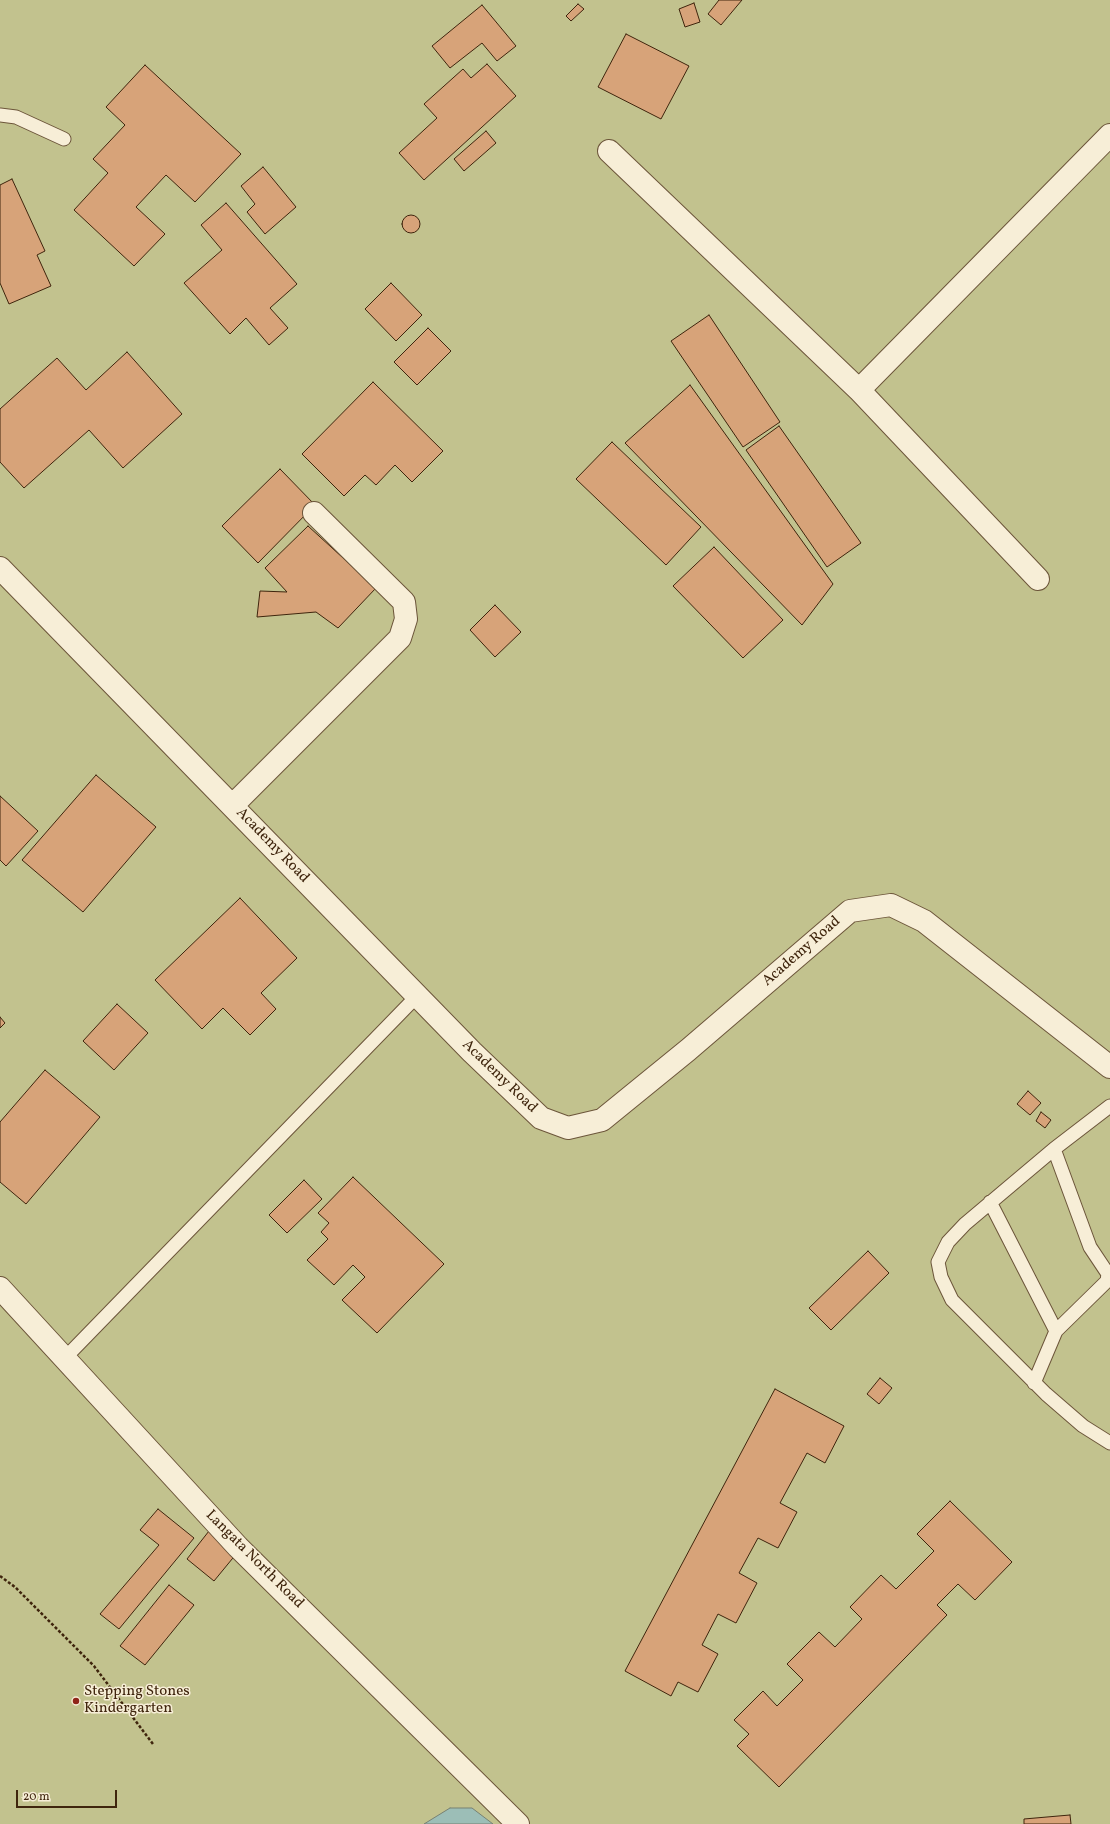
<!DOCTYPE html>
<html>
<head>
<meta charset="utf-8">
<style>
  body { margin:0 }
  #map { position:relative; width:1110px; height:1824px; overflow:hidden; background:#f3e5c1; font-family:Vollkorn,serif }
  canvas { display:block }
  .scale { position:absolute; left:16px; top:1790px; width:101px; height:18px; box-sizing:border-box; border:2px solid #3f250d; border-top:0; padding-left:5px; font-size:12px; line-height:14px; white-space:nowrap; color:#3f250d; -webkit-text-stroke:3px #f7eed7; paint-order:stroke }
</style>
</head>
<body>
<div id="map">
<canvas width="1110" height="1824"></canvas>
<div class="scale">20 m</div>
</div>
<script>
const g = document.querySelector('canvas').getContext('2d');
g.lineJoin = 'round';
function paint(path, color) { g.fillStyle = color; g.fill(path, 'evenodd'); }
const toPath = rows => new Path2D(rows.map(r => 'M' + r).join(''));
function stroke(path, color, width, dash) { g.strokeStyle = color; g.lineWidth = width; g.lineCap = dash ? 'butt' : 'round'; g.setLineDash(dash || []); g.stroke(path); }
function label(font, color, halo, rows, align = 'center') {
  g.font = font + ' Vollkorn,serif'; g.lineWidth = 3; g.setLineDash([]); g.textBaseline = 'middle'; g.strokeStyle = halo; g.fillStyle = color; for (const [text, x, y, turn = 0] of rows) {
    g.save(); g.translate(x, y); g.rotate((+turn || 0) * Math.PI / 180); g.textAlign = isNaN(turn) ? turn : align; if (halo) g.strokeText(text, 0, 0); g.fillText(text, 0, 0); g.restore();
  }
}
paint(toPath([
  [0,0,1110,0,1110,1824,0,1824]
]), '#c2c28e');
const water = toPath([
  [450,1808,472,1808,493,1824,424,1824,450,1808]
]);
paint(water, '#9cbeb7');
stroke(water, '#778173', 1);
const building = toPath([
  [719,0,742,0,721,25,708,14,719,0],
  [694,3,700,22,685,27,679,9,694,3],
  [578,4,584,9,571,21,566,16,578,4],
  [482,5,516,46,497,61,482,43,450,68,432,46,482,5],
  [626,34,689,66,661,119,598,87,626,34],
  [487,64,516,96,424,180,399,153,437,118,424,104,463,69,471,78,487,64],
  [145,65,241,154,195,202,166,175,136,207,165,234,134,266,74,210,108,173,93,159,125,125,106,107,145,65],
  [486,131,496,143,464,171,454,159,486,131],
  [263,167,296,207,265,234,247,212,255,204,241,186,263,167],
  [12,179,45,251,37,255,51,286,9,304,0,283,0,185,12,179],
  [226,203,297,284,270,308,288,328,269,345,246,318,230,334,184,283,222,250,201,225,226,203],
  '402 224a9 9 0 1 1 18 0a9 9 0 1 1-18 0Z',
  [391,283,422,315,396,341,365,309,391,283],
  [709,315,780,422,743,447,671,341,709,315],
  [428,328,451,351,417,385,394,362,428,328],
  [127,352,182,414,123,468,89,430,24,488,0,462,0,409,57,358,86,390,127,352],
  [373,382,443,451,412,482,395,465,376,485,365,475,344,496,302,454,373,382],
  [690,385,833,584,802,625,625,443,690,385],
  [779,426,861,543,827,567,746,450,779,426],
  [612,442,701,527,666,565,576,479,612,442],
  [280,469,315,505,258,563,222,526,280,469],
  [308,526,376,588,338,628,316,612,257,617,260,591,287,592,265,568,308,526],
  [714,547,783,620,743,658,673,586,714,547],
  [495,605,521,632,495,657,470,630,495,605],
  [96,775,156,827,83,912,22,860,96,775],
  [0,796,38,831,6,866,0,860,0,796],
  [240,898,297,958,261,993,276,1009,250,1035,223,1008,202,1029,155,980,240,898],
  [117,1004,148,1033,114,1070,83,1041,117,1004],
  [0,1017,5,1023,0,1028,0,1017],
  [45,1070,100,1117,26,1204,0,1182,0,1122,45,1070],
  [1028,1091,1041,1103,1030,1115,1017,1104,1028,1091],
  [1041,1112,1051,1120,1045,1128,1036,1121,1041,1112],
  [353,1177,444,1264,377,1333,342,1300,365,1277,353,1265,334,1285,307,1260,328,1239,321,1232,329,1223,318,1213,353,1177],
  [304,1180,322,1199,287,1233,269,1215,304,1180],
  [868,1251,889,1273,831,1330,809,1308,868,1251],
  [880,1378,892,1388,879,1404,867,1394,880,1378],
  [775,1389,844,1426,825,1463,807,1453,780,1503,797,1512,778,1548,758,1538,739,1573,757,1583,736,1623,718,1614,702,1645,718,1654,698,1692,678,1682,671,1696,625,1671,775,1389],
  [950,1501,1012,1562,975,1600,958,1584,937,1605,947,1615,779,1787,737,1746,749,1734,734,1720,763,1691,777,1706,803,1680,787,1664,819,1632,835,1647,862,1619,850,1607,881,1575,896,1589,934,1551,917,1534,950,1501],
  [158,1509,194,1538,119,1629,100,1614,159,1545,140,1530,158,1509],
  [209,1531,237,1553,214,1581,187,1559,209,1531],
  [169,1585,194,1605,145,1665,120,1646,169,1585],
  [1070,1815,1071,1824,1024,1824,1024,1819,1070,1815]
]);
paint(building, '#d7a379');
stroke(building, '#3f250d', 1);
const service = toPath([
  [0,115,16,117,64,139],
  [1110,1106,1054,1149,965,1224,948,1242,938,1262,941,1277,952,1300,1046,1394,1083,1426,1110,1443],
  [990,1202,1056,1331],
  [65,1358,417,996],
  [1034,1383,1056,1331,1107,1281,1108,1274,1090,1247,1054,1149]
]);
const minor = toPath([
  [609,151,859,390,1038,579],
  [859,390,1110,135],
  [0,568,472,1052,541,1118,568,1128,602,1120,688,1050,850,911,891,905,924,921,1110,1067],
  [233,805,400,638,406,619,404,602,314,513],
  [0,1288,238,1547,518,1824]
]);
stroke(service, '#6c553a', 15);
stroke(minor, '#6c553a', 24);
stroke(toPath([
  [0,1576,15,1587,94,1666,153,1744]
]), '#3f250d', 2.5, [3, 2]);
stroke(service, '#f7eed7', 13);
stroke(minor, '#f7eed7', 22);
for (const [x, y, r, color] of [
  [76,1701,4,"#8f2418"]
]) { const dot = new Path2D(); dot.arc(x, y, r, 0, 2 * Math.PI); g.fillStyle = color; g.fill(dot); stroke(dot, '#f7eed7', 1.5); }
label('15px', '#3f250d', '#f7eed7', [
  ["Academy Road",272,846,46],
  ["Academy Road",802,952,-41],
  ["Academy Road",499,1077,44],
  ["Langata North Road",254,1560,45]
]);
label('15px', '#3f250d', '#f7eed7', [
  ["Stepping Stones",84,1692],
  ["Kindergarten",84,1709]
], 'left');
</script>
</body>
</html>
